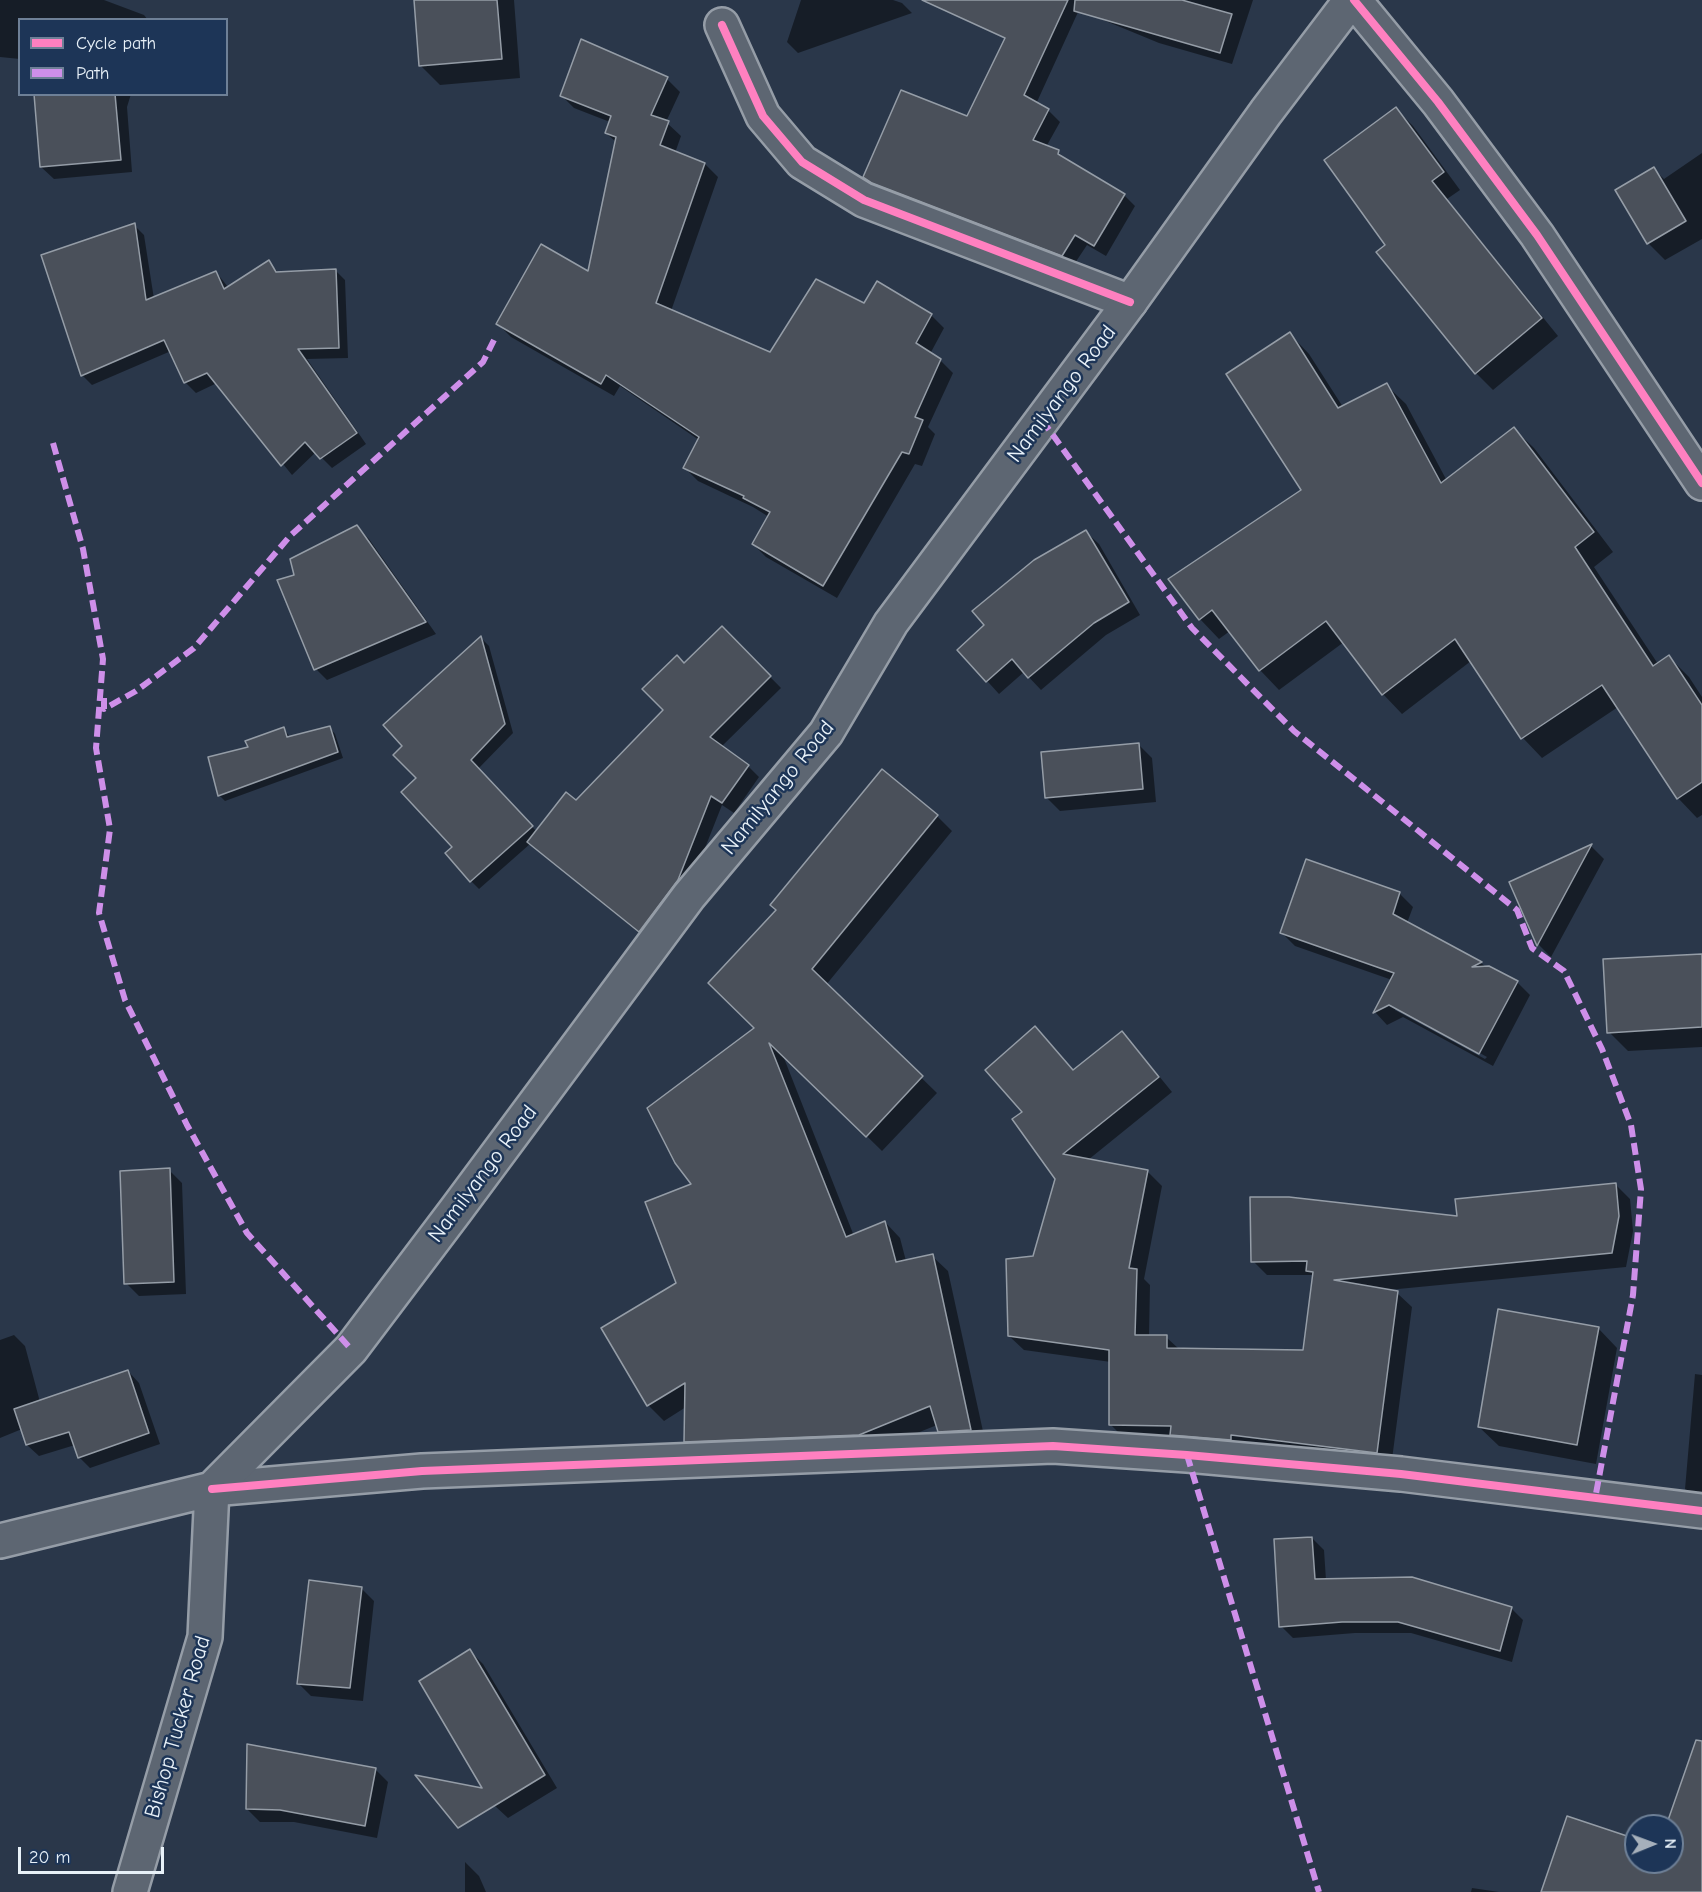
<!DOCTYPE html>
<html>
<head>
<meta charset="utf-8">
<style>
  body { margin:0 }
  #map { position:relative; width:1702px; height:1892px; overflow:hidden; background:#2a374a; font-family:"Comic Neue",sans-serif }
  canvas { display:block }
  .legend { position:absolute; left:18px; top:18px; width:210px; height:78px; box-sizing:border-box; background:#1d3557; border:2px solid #6e8097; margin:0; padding:8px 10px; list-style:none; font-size:18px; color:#e8f1f8 }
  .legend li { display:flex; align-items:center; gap:12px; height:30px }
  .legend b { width:30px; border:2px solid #6e8097 }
  .north { position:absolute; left:1624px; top:1814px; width:60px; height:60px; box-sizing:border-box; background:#1d3557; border:2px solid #6e8097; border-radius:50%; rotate:89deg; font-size:16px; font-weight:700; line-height:24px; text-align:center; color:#e8f1f8 }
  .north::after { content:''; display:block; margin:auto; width:21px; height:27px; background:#a6b0bb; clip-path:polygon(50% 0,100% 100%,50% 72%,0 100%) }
  .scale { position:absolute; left:18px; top:1847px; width:146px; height:27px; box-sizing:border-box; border:3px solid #e8f1f8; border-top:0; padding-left:8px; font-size:18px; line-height:21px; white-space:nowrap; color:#e8f1f8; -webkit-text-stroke:4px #1d3557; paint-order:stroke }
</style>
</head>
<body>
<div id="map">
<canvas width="1702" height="1892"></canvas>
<ul class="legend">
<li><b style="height:8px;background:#ff80c0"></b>Cycle path</li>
<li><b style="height:8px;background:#ce8fe9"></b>Path</li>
</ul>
<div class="north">N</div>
<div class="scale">20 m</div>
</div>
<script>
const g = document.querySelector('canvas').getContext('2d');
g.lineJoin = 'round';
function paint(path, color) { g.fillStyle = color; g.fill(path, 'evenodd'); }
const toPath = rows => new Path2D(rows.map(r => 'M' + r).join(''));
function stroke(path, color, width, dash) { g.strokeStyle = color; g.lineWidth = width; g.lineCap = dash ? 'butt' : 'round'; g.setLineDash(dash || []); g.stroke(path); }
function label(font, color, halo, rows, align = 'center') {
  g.font = font + ' "Comic Neue",sans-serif'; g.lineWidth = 5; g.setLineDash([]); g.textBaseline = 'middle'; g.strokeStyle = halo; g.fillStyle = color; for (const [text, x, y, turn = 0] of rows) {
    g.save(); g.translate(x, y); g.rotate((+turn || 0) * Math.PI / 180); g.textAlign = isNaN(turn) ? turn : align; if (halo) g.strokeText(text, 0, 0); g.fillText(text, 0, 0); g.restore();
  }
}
paint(toPath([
  [0,0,104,0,144,15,148,20,20,20,20,59,0,57],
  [415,0,514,0,520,78,440,85,421,66],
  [801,0,893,0,902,3,912,13,798,53,787,42],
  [1032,0,1253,0,1232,64,1159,43,1079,10,1036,104,1048,110,1060,122,1046,147,1058,152,1068,162,1124,195,1135,206,1106,256,1087,245,1073,266,876,188,865,177,968,118],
  [667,79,680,92,666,122,681,136,675,153,705,164,718,177,671,311,771,354,864,305,931,315,944,328,930,354,940,360,953,373,928,427,935,434,922,466,915,464,837,598,766,557,753,544,769,517,753,507,698,481,685,468,699,440,620,386,614,396,511,337,498,324,589,273,617,143,606,133,610,122,574,108,561,95],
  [35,94,131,94,127,107,132,172,54,179,41,167],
  [1396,109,1413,126,1460,190,1447,199,1558,336,1493,390,1476,373],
  [1702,153,1702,239,1665,260,1648,243,1654,169,1664,179],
  [134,225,144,235,154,299,216,272,228,287,268,262,279,273,335,270,345,280,348,358,307,359,366,444,332,468,316,452,292,475,217,383,196,393,186,383,171,351,92,385,82,375],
  [1290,334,1309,354,1343,407,1386,385,1406,404,1447,481,1514,429,1534,448,1613,552,1594,567,1658,664,1669,657,1689,677,1702,697,1702,815,1697,818,1678,798,1618,707,1542,758,1523,738,1471,661,1402,714,1383,694,1344,642,1279,690,1260,670,1230,631,1219,639,1200,619,1303,490],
  [357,527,369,539,436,634,327,680,316,669,296,576],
  [1086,532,1099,544,1140,615,1106,635,1041,690,1024,672,999,694,959,650],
  [722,628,781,688,721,747,748,766,759,777,734,813,722,805,688,891,650,942,530,844,479,889,471,881,418,778,404,746,481,638,489,646,513,733,478,769,537,832,577,802,665,710,684,665],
  [329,727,335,734,343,758,225,801,219,795,250,748,284,729,290,737],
  [1139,745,1152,758,1156,802,1060,811,1047,798],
  [937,816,952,831,826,985,937,1093,882,1151,782,1053,854,1236,885,1222,900,1238,906,1261,932,1256,948,1271,986,1445,954,1447,939,1431,937,1425,875,1450,701,1457,685,1441,686,1407,664,1421,648,1405,603,1329,677,1283,693,1185,756,1028],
  [1591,846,1604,859,1551,957,1539,945,1510,883],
  [1307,861,1400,894,1413,907,1407,923,1481,963,1486,967,1489,967,1517,982,1530,995,1493,1066,1403,1017,1387,1025,1375,1012,1392,980,1295,946,1282,933],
  [1395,1006,1487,1057,1485,1059,1395,1010],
  [1702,956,1702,1047,1628,1051,1609,1032],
  [1122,1033,1136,1048,1172,1092,1088,1160,1147,1171,1162,1186,1144,1279,1150,1285,1149,1336,1166,1337,1179,1349,1304,1352,1314,1277,1312,1275,1267,1275,1253,1261,1615,1184,1630,1199,1633,1231,1626,1267,1388,1290,1397,1293,1412,1307,1391,1467,1125,1439,1110,1424,1111,1362,1024,1350,1009,1336,1057,1179,1074,1071],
  [169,1170,182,1183,186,1294,139,1296,126,1283],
  [1598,1328,1617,1348,1596,1464,1499,1446,1479,1427],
  [14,1335,25,1346,40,1402,128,1371,139,1383,160,1444,90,1468,79,1457,75,1445,39,1456,27,1445,22,1429,0,1438,0,1340],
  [1695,1374,1702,1375,1702,1506,1685,1489],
  [1312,1538,1324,1550,1326,1580,1511,1608,1523,1620,1512,1662,1411,1633,1355,1633,1293,1638,1281,1626],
  [361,1588,374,1601,363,1701,311,1696,298,1683],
  [470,1651,483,1664,557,1788,508,1818,495,1806],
  [375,1769,388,1782,377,1838,294,1822,260,1822,247,1809],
  [465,1862,479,1876,486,1892,465,1892],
  [1472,1888,1499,1892,1471,1892]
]), '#0007');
const building = toPath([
  [414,0,497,0,502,59,419,66,414,0],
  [922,0,1068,0,1024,95,1049,109,1033,140,1059,150,1058,154,1125,194,1094,246,1075,235,1062,256,872,183,863,177,901,90,967,116,1005,38,922,0],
  [1075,0,1182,0,1232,14,1220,53,1074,11,1075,0],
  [581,39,668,77,651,115,669,121,660,145,705,163,656,303,770,352,816,279,864,303,877,281,932,314,916,343,941,359,915,417,923,420,909,454,902,452,823,586,752,544,770,512,743,498,744,496,683,468,699,437,606,375,601,384,496,324,541,244,588,271,616,137,605,133,611,116,560,96,581,39],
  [34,94,115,94,121,160,40,167,34,94],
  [1396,107,1444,172,1432,181,1542,318,1475,374,1376,252,1385,245,1324,160,1396,107],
  [1654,167,1686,221,1647,244,1615,190,1654,167],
  [135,223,146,300,216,271,224,289,269,260,276,272,336,269,339,348,298,349,357,433,320,459,305,442,281,466,207,373,184,383,164,340,81,376,41,255,135,223],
  [1290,332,1338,408,1387,383,1441,483,1514,427,1594,532,1575,547,1653,666,1669,655,1702,705,1702,782,1677,799,1602,685,1521,739,1455,639,1382,695,1326,621,1259,671,1212,610,1199,620,1168,579,1301,490,1226,374,1290,332],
  [357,525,426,622,314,670,277,580,294,575,290,559,357,525],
  [1086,530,1129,602,1094,623,1028,678,1012,659,986,682,957,650,984,625,972,611,1034,560,1086,530],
  [722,626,771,676,710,737,749,765,722,803,711,796,678,880,639,932,527,842,566,792,576,800,663,710,642,689,677,655,684,663,722,626],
  [481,636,505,724,471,760,533,826,470,882,445,853,452,847,401,792,416,778,393,755,402,746,383,725,481,636],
  [330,726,338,752,218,796,208,757,248,747,245,741,284,727,287,737,330,726],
  [1139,743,1143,789,1045,798,1041,752,1139,743],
  [882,769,938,815,812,969,923,1076,866,1137,769,1043,846,1237,885,1221,896,1262,933,1254,971,1430,938,1432,930,1406,859,1435,684,1442,685,1383,647,1406,601,1328,676,1283,645,1202,691,1184,675,1163,647,1108,754,1028,708,983,776,910,770,905,882,769],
  [1592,844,1537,946,1509,882,1592,844],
  [1306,859,1400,892,1393,914,1482,962,1472,967,1489,966,1518,981,1479,1054,1389,1005,1373,1013,1394,973,1280,933,1306,859],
  [1702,954,1702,1027,1607,1033,1603,959,1702,954],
  [1035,1026,1073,1070,1122,1031,1159,1077,1063,1154,1148,1170,1129,1268,1137,1269,1135,1335,1167,1335,1167,1348,1303,1350,1313,1272,1306,1271,1307,1261,1251,1262,1250,1197,1289,1197,1457,1216,1455,1199,1616,1183,1619,1216,1612,1253,1334,1280,1398,1291,1377,1453,1231,1435,1231,1440,1170,1435,1171,1426,1109,1425,1109,1350,1008,1336,1006,1259,1033,1256,1055,1179,1012,1119,1022,1112,985,1070,1035,1026],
  [170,1168,174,1282,124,1284,120,1171,170,1168],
  [1498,1309,1599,1327,1577,1445,1478,1427,1498,1309],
  [128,1370,149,1433,78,1458,69,1432,26,1445,14,1409,128,1370],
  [1312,1537,1315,1579,1412,1577,1512,1607,1500,1651,1398,1622,1342,1622,1279,1627,1274,1539,1312,1537],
  [309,1580,362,1587,350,1688,297,1684,309,1580],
  [470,1649,545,1775,458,1828,415,1775,482,1788,419,1681,470,1649],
  [1696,1740,1702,1741,1702,1892,1541,1892,1567,1816,1636,1839,1636,1862,1672,1862,1672,1826,1666,1826,1696,1740],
  [247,1744,376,1768,365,1826,280,1810,246,1809,247,1744]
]);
paint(building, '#4a505a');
stroke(building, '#959da7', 1.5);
const minor = toPath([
  [1354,0,1438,102,1537,235,1702,483],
  [722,25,763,116,802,162,864,200,1130,302],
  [212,1489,422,1471,1053,1446,1187,1455,1401,1474,1702,1511]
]);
const secondary = toPath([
  [212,1489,351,1349,456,1210,689,896,826,733,891,623,1130,302,1266,112,1351,0],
  [0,1541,212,1489],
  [130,1892,205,1637,212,1489]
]);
stroke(minor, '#959da7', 38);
stroke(secondary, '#959da7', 38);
stroke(minor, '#5d6672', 33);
stroke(secondary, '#5d6672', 33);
stroke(toPath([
  [1042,420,1192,628,1294,731,1517,910,1532,948,1564,971,1602,1049,1631,1125,1641,1189,1633,1295,1595,1499],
  [53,443,83,549,103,659,96,748,110,829,99,913,125,1000,187,1125,247,1233,351,1349],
  [104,698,104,709,136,691,194,648,290,536,483,362,494,340],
  [1187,1455,1319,1892]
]), '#ce8fe9', 6, [12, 6]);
stroke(toPath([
  [1354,0,1438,102,1537,235,1702,483],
  [722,25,763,116,802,162,864,200,1130,302],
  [212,1489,422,1471,1053,1446,1187,1455,1401,1474,1702,1511]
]), '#ff80c0', 8);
label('22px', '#e8f1f8', '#1d3557', [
  ["Namilyango Road",1062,394,-53],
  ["Namilyango Road",778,788,-51],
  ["Namilyango Road",483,1174,-53],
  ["Bishop Tucker Road",178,1727,-74]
]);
</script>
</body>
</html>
